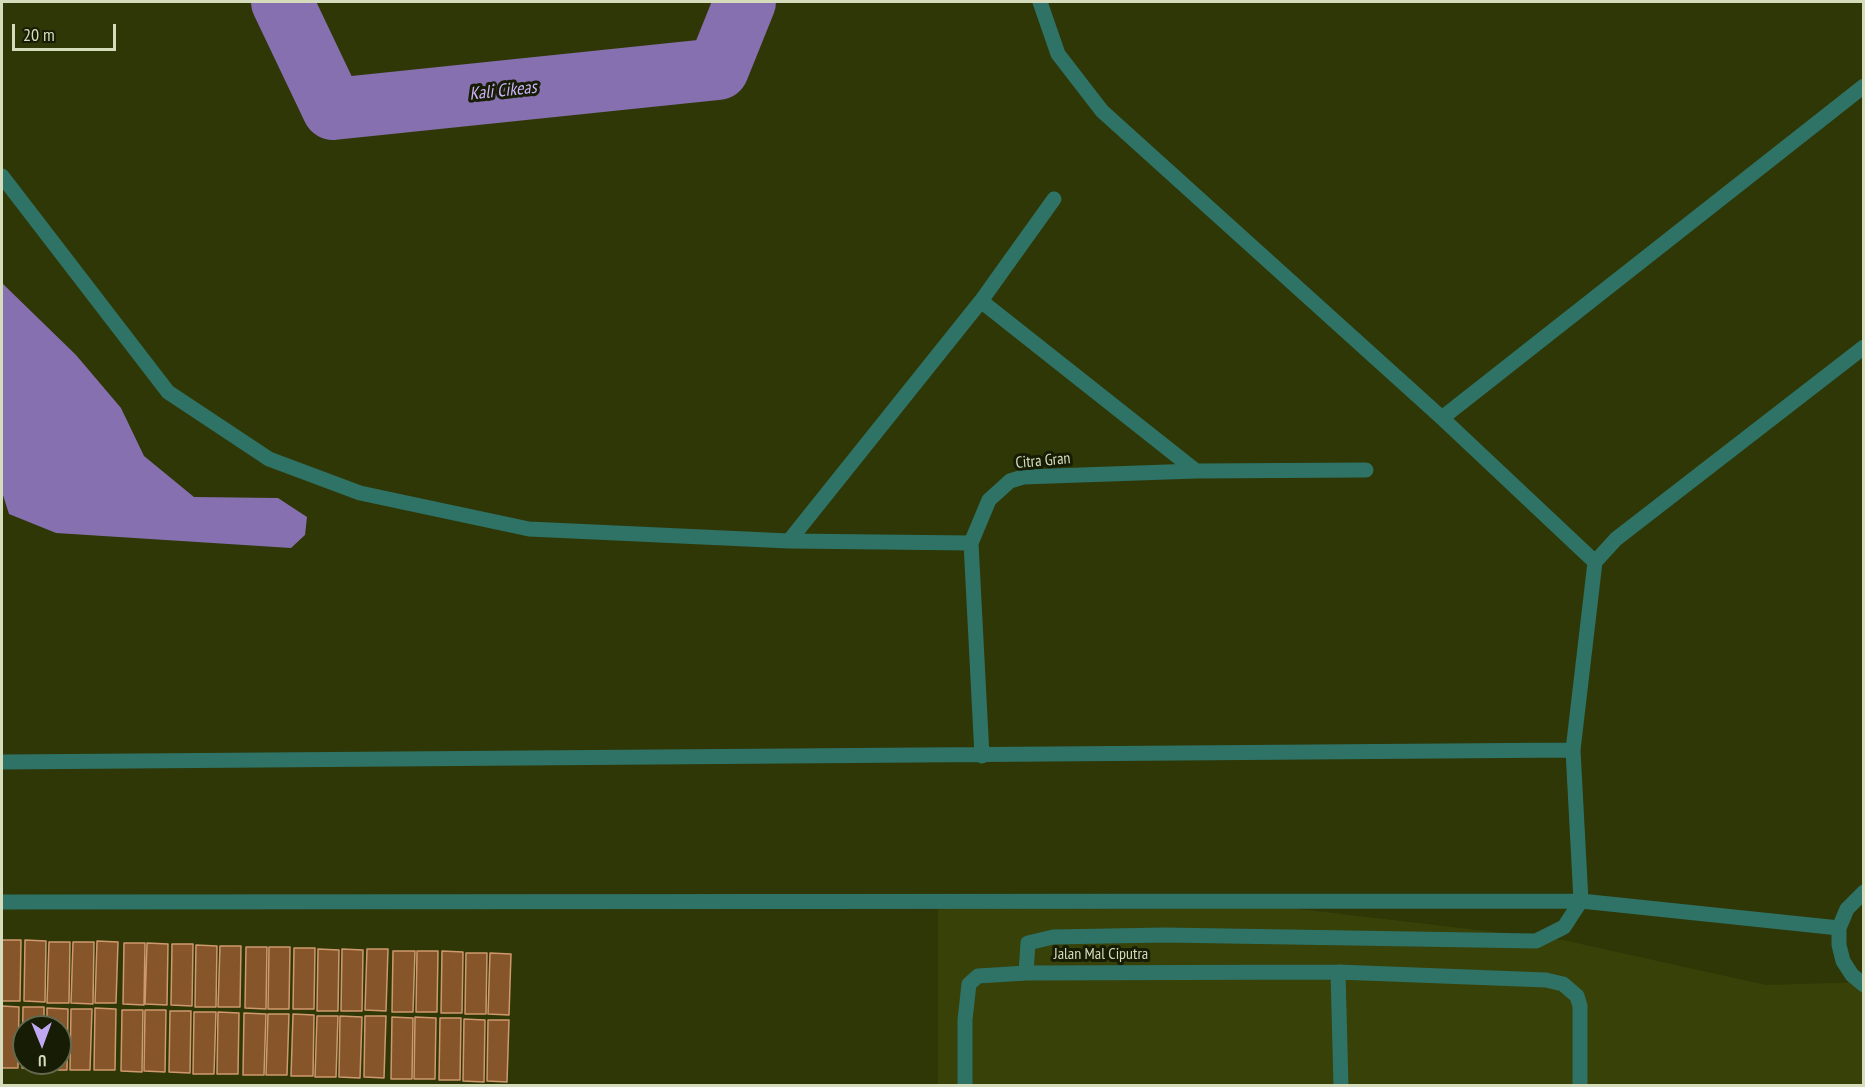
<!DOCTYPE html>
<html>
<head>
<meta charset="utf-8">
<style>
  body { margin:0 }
  #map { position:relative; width:1865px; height:1087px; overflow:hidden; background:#2e3705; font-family:"PT Sans Narrow",sans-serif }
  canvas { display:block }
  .frame { position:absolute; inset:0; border:3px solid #d4dcbc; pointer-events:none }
  .north { position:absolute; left:12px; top:1015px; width:60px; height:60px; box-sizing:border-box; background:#171c04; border:2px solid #63694e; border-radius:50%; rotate:179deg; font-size:16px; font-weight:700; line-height:24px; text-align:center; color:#d4dcbc }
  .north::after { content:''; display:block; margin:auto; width:21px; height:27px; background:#c1a8f3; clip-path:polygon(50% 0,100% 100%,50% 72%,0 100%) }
  .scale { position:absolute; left:12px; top:24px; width:104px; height:27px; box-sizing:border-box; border:3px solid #d4dcbc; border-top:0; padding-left:8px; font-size:18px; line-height:21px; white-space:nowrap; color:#d4dcbc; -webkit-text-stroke:4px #171c04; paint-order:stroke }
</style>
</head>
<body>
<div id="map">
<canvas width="1865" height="1087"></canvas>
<div class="frame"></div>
<div class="north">U</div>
<div class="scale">20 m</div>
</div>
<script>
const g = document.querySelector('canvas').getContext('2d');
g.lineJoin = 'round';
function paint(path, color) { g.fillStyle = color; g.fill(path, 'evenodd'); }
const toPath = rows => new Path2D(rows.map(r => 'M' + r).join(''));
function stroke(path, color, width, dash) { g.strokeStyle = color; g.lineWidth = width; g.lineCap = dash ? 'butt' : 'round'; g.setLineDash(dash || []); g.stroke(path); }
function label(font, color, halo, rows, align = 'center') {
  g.font = font + ' "PT Sans Narrow",sans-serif'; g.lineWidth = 6; g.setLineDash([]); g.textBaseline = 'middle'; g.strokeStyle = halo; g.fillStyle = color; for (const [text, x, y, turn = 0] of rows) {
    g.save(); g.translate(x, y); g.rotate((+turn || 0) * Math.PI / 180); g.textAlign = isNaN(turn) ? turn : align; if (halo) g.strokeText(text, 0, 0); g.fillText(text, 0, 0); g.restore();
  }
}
paint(toPath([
  [1265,905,1563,940,1766,985,1863,982,1863,1085,938,1086,938,906]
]), '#374108');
paint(toPath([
  [2,283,76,355,121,408,144,456,194,497,278,498,307,517,305,535,291,548,56,533,9,514,2,492]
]), '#8670af');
stroke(toPath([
  [282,2,333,109,718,69,745,2]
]), '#8670af', 62);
const building = toPath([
  [2,940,21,940,20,1001,2,1001,2,940],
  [25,940,46,941,45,1002,24,1001,25,940],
  [97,941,118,942,116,1003,95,1003,97,941],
  [49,942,70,942,69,1003,47,1003,49,942],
  [73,942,94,942,93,1004,71,1003,73,942],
  [124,943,145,943,144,1005,123,1004,124,943],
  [147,943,168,944,167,1005,145,1004,147,943],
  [172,944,193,944,192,1006,171,1005,172,944],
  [196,945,217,946,216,1007,195,1007,196,945],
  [220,946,241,946,240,1007,218,1007,220,946],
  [246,947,267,947,266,1009,245,1008,246,947],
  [269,947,290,947,289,1009,268,1009,269,947],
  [294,948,315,948,314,1009,293,1009,294,948],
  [318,949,339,950,338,1011,317,1011,318,949],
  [342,949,363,950,362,1011,341,1011,342,949],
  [367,949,388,949,386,1011,365,1010,367,949],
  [393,951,415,951,413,1012,392,1012,393,951],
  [417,951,438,951,437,1012,416,1012,417,951],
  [442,951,463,952,462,1013,441,1013,442,951],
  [466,953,487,953,486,1014,465,1014,466,953],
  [490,953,511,954,509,1015,488,1014,490,953],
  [2,1006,19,1007,18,1068,2,1068,2,1006],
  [23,1007,44,1007,44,1027,24,1027,24,1063,43,1063,43,1069,22,1068,23,1007],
  [47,1008,68,1009,67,1070,46,1070,46,1063,60,1063,60,1027,47,1027,47,1008],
  [95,1008,116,1009,115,1070,94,1070,95,1008],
  [71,1009,92,1009,90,1070,70,1070,71,1009],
  [122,1010,143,1010,142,1072,121,1071,122,1010],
  [145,1010,166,1010,165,1072,144,1071,145,1010],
  [170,1011,191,1011,190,1073,169,1072,170,1011],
  [194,1012,216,1012,214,1074,193,1074,194,1012],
  [218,1012,239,1013,238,1074,217,1074,218,1012],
  [244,1013,266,1014,264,1075,243,1075,244,1013],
  [268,1014,289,1014,287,1075,266,1075,268,1014],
  [293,1014,314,1015,313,1076,291,1076,293,1014],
  [317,1016,338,1016,336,1077,315,1077,317,1016],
  [340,1016,362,1017,360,1078,339,1077,340,1016],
  [365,1016,386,1016,384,1078,364,1077,365,1016],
  [392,1017,413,1018,412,1079,391,1079,392,1017],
  [415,1017,436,1018,435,1079,414,1079,415,1017],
  [440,1018,461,1018,460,1080,439,1080,440,1018],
  [464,1019,485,1020,484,1082,463,1081,464,1019],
  [488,1020,509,1020,507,1082,487,1081,488,1020]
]);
paint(building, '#86552a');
stroke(building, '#cf996e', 1.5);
stroke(toPath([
  [1040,2,1058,54,1102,111,1442,418,1595,562],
  [2,176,168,392,269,459,360,493,529,529,789,541,971,543],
  [981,301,1196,471],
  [1442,418,1864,86],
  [789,541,981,301,1054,199],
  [982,756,971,543,989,500,1010,481,1023,477,1196,471,1366,470],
  [2,762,1573,750],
  [1864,892,1847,909,1839,928,1839,945,1843,961,1852,975,1864,985],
  [2,902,1581,901],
  [1839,928,1581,901,1573,750,1595,562,1616,539,1864,347],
  [1026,973,1028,943,1053,937,1165,935,1536,941,1564,927,1581,901],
  [965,1086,965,1020,969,984,978,976,1026,973,1338,972],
  [1341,1086,1338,972,1546,980,1563,984,1577,996,1580,1006,1580,1086]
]), '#2f7266', 15);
label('16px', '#d4dcbc', '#171c04', [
  ["Citra Gran",1043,461,-5],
  ["Jalan Mal Ciputra",1101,954]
]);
label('italic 18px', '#cbb3fa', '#171c04', [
  ["Kali Cikeas",503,91,-6]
]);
</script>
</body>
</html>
